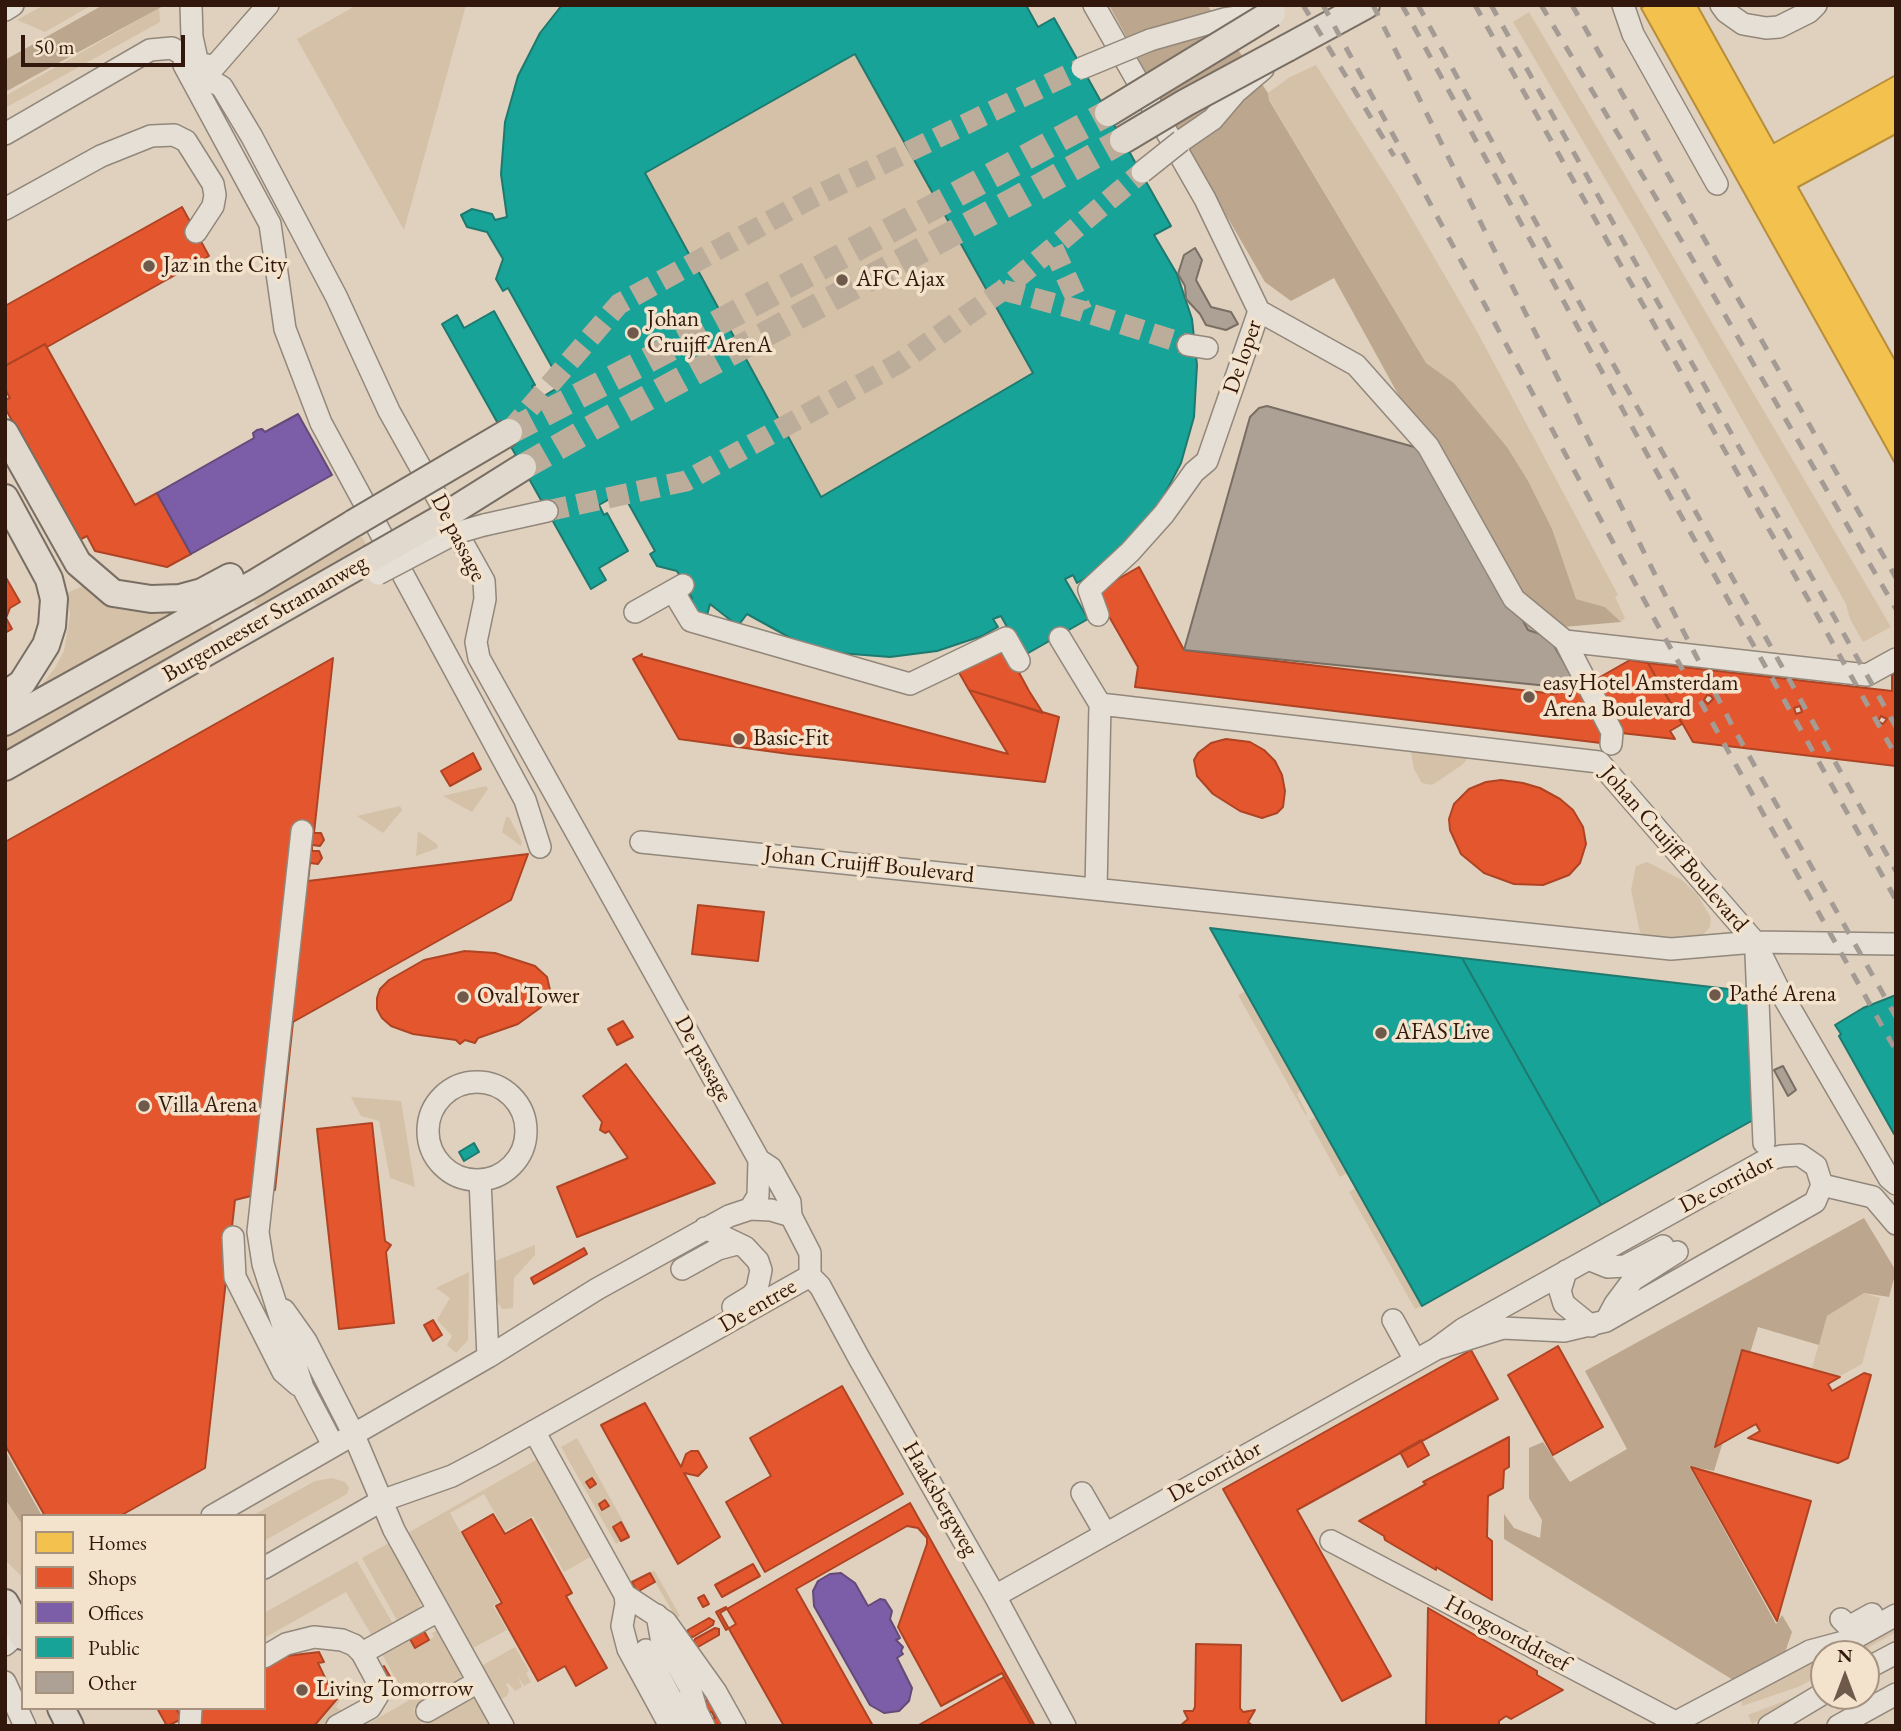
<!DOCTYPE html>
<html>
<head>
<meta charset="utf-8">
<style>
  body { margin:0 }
  #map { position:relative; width:1901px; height:1731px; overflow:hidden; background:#dfd1be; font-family:"EB Garamond",serif }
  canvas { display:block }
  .frame { position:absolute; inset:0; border:7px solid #32180c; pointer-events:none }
  .legend { position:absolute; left:21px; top:1514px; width:245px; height:196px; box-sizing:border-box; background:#f3e3cc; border:2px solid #a6927f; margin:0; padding:9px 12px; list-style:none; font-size:21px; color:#32180c }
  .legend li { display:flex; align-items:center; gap:14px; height:35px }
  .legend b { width:35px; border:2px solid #a6927f }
  .north { position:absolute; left:1810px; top:1640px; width:70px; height:70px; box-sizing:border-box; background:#f3e3cc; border:2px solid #a6927f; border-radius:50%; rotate:0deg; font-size:19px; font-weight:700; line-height:28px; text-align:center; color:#32180c }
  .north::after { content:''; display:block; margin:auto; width:24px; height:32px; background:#6f594a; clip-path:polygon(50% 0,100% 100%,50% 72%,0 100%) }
  .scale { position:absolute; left:21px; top:35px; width:164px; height:32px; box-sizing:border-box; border:4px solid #32180c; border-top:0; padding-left:9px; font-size:21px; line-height:24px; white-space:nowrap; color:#32180c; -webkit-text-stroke:5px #f3e3cc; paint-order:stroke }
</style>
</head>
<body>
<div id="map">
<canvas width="1901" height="1731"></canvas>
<div class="frame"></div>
<ul class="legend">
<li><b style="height:19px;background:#f2c14e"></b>Homes</li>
<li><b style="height:19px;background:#e4572e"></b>Shops</li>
<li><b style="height:19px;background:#7b5ea7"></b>Offices</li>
<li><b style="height:19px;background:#17a398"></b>Public</li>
<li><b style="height:19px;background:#aca194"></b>Other</li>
</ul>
<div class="north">N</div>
<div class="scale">50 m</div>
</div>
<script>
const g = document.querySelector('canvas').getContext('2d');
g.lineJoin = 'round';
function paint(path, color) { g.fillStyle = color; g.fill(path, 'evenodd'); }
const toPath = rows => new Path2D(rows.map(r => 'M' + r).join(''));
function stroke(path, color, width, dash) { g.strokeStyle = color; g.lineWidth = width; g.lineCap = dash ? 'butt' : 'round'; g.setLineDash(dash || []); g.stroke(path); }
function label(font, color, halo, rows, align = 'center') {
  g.font = font + ' "EB Garamond",serif'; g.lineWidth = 7; g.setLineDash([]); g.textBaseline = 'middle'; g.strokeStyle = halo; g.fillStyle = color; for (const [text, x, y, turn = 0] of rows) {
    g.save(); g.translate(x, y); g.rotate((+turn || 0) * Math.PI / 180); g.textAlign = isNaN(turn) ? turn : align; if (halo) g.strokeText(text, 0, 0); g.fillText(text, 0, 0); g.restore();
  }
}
paint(toPath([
  [44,5,92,5,45,32,17,20],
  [357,5,466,5,404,230,297,39],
  [159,8,160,22,5,108,5,96],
  [1529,12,1891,627,1863,642,1850,619,1846,604,1634,228,1513,22],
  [855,54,1033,373,821,497,645,173],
  [1316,65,1398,195,1474,326,1618,595,1615,597,1625,618,1621,622,1605,607,1576,599,1507,447,1454,383,1426,363,1269,99,1268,93,1290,77],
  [361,536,369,548,262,608,255,604,253,595],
  [89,583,183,609,40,687,55,668,64,651,70,615,67,593],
  [209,623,215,634,5,752,5,734],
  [1417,746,1469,757,1462,765,1432,785,1422,783,1414,769,1411,753],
  [486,786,488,789,472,812,443,796],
  [400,806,402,810,383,833,357,816],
  [506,817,509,817,522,842,521,846,502,832],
  [418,831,437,844,438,848,416,856],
  [1647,862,1682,880,1697,894,1711,918,1710,927,1702,936,1694,939,1645,938,1640,932,1631,890,1636,866],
  [1246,991,1301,1091,1297,1094,1307,1114,1306,1116,1238,995],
  [351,1097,401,1101,415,1187,390,1178,379,1121,361,1116],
  [1316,1117,1347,1173,1340,1177,1309,1121],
  [1356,1188,1422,1306,1415,1309,1349,1192],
  [535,1245,535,1255,514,1278,513,1308,502,1309,492,1294,493,1262],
  [469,1272,468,1340,456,1353,447,1345,452,1336,437,1320,450,1298,436,1288],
  [1864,1293,1880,1298,1862,1364,1840,1376,1812,1368,1827,1316],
  [577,1438,631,1536,629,1537,621,1523,613,1527,621,1541,616,1544,561,1447],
  [538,1459,592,1556,564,1572,533,1516,505,1531,484,1494,450,1513,499,1602,493,1606,507,1630,471,1649,406,1534],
  [332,1478,345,1482,349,1488,347,1494,264,1541,264,1516,252,1516,315,1481],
  [5,1500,23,1526,21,1576,5,1560],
  [389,1543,421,1600,420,1608,398,1622,362,1558],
  [357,1561,393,1624,372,1636,346,1592,264,1638,264,1613],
  [654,1570,680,1616,676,1618,650,1573],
  [1896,1623,1896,1632,1857,1654,1832,1654],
  [424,1630,410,1639,414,1647,434,1637,432,1633,438,1630,462,1674,459,1682,413,1708,422,1725,475,1696,492,1726,364,1726,408,1701,382,1654],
  [515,1647,529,1671,526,1673,531,1682,524,1686,518,1677,522,1687,515,1691,508,1683,506,1684,509,1690,507,1696,499,1700,481,1666],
  [1824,1656,1824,1673,1798,1687,1742,1706,1741,1699,1814,1659],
  [1824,1682,1824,1686,1752,1724,1748,1715,1805,1693],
  [338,1699,340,1700,336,1707,344,1712,323,1726,314,1726]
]), '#d5c1a7');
paint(toPath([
  [103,5,165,5,5,92,5,60],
  [1109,5,1207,5,1268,93,1269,100,1426,363,1454,383,1507,447,1528,481,1552,529,1576,599,1605,607,1621,622,1528,630,1334,278,1291,301,1265,282,1190,153],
  [1864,1218,1896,1271,1889,1297,1864,1293,1827,1316,1819,1345,1758,1327,1714,1471,1689,1466,1776,1624,1782,1615,1792,1632,1783,1658,1738,1683,1504,1539,1504,1514,1514,1528,1540,1538,1542,1520,1529,1498,1529,1448,1543,1442,1570,1482,1627,1449,1585,1371],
  [5,1450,42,1516,23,1516,23,1526,5,1499]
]), '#bca68d');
const homes = toPath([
  [1646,5,1697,5,1774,143,1896,75,1896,134,1798,187,1896,362,1896,465,1641,8,1646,5]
]);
paint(homes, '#f2c14e');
stroke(homes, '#b88e3a', 2);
const shops = toPath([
  [182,207,209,256,47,347,45,344,5,366,5,306,182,207],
  [45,344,135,505,157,493,191,554,167,567,95,551,87,536,79,540,5,408,5,400,10,398,5,389,5,366,45,344],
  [1139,567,1184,650,1555,694,1579,689,1603,731,1601,743,1135,687,1138,667,1095,592,1139,567],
  [5,576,20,602,10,608,6,618,12,629,5,633,5,576],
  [1004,645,1029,691,1043,713,969,690,957,669,1004,645],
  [642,654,641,656,1008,754,969,690,1059,717,1045,782,789,754,679,739,633,659,642,654],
  [333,658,314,833,321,833,324,840,320,846,312,845,312,851,319,851,322,858,318,864,310,863,308,881,528,854,511,900,293,1022,275,1190,235,1200,205,1468,120,1516,45,1516,5,1445,5,842,333,658],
  [1630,660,1648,663,1682,724,1670,731,1675,739,1603,731,1579,689,1630,660],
  [1648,663,1892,691,1892,675,1896,673,1896,766,1693,742,1648,663],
  [1707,695,1711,696,1713,699,1708,704,1704,700,1707,695],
  [1800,706,1802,712,1796,714,1794,708,1800,706],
  [1881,716,1887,719,1883,724,1878,721,1881,716],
  [1226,739,1250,742,1264,750,1275,761,1282,775,1285,791,1283,807,1277,813,1262,818,1240,811,1213,794,1197,776,1194,760,1198,753,1211,743,1226,739],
  [473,753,481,769,450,786,441,771,473,753],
  [1501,780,1523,783,1540,788,1560,799,1573,810,1583,827,1586,844,1580,863,1569,875,1543,885,1514,884,1484,873,1461,854,1450,830,1449,819,1454,804,1469,789,1486,782,1501,780],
  [698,905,764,912,758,961,692,954,698,905],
  [465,951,495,953,535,966,547,977,550,990,549,997,540,1008,518,1024,478,1038,475,1043,465,1040,460,1044,456,1040,413,1034,391,1026,382,1018,377,1009,377,998,380,989,389,980,424,960,465,951],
  [623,1021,633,1037,617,1045,608,1029,623,1021],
  [626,1064,715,1183,577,1237,557,1187,628,1158,609,1131,605,1133,600,1130,602,1122,583,1096,626,1064],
  [372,1123,385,1241,391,1245,386,1252,394,1323,339,1329,317,1129,372,1123],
  [584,1248,587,1254,534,1284,531,1278,584,1248],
  [433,1320,442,1335,433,1341,424,1325,433,1320],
  [1558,1346,1603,1427,1553,1455,1508,1375,1558,1346],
  [1471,1350,1498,1399,1297,1510,1391,1676,1342,1701,1223,1489,1471,1350],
  [1742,1350,1840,1377,1828,1384,1832,1391,1864,1373,1871,1375,1848,1458,1838,1463,1748,1438,1760,1431,1756,1424,1715,1447,1742,1350],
  [842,1386,903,1494,765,1572,726,1502,771,1476,750,1438,842,1386],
  [645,1403,681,1467,686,1454,691,1451,698,1451,707,1467,698,1476,684,1473,720,1537,678,1564,601,1425,645,1403],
  [1509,1437,1509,1467,1504,1470,1503,1488,1488,1496,1487,1537,1492,1541,1492,1600,1436,1567,1436,1570,1385,1540,1384,1536,1359,1521,1426,1484,1423,1482,1509,1437],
  [1421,1440,1429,1455,1408,1467,1400,1452,1421,1440],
  [1691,1467,1811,1501,1777,1621,1691,1467],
  [592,1478,596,1484,590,1488,586,1482,592,1478],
  [605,1500,609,1506,602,1510,599,1504,605,1500],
  [910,1503,1035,1726,784,1726,720,1613,910,1503],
  [493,1514,505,1534,531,1519,572,1593,566,1596,607,1668,576,1686,565,1666,538,1681,496,1606,502,1603,462,1532,493,1514],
  [621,1522,629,1537,621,1541,613,1527,621,1522],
  [907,1526,918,1528,927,1538,927,1544,898,1627,941,1706,1002,1673,1032,1726,873,1726,796,1589,907,1526],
  [753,1564,760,1576,722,1597,715,1585,753,1564],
  [650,1573,655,1582,637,1592,632,1582,650,1573],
  [704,1595,709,1604,703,1607,698,1598,704,1595],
  [726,1607,736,1624,726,1630,716,1612,726,1607],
  [1428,1608,1537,1671,1537,1675,1563,1690,1511,1719,1506,1716,1499,1721,1499,1726,1426,1726,1428,1608],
  [709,1618,714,1621,713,1625,693,1637,687,1635,688,1630,709,1618],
  [715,1628,719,1629,719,1635,698,1647,693,1644,695,1639,715,1628],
  [424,1631,429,1640,415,1648,410,1639,424,1631],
  [1196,1644,1241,1645,1240,1708,1243,1712,1255,1710,1248,1722,1253,1726,1180,1726,1188,1719,1184,1711,1193,1711,1195,1707,1196,1644],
  [319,1652,324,1662,318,1663,329,1686,337,1684,342,1693,314,1726,198,1726,200,1708,264,1708,264,1664,286,1656,319,1652],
  [384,1666,397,1689,391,1693,377,1670,384,1666],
  [1004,1677,1032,1726,917,1726,1004,1677],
  [708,1699,712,1699,729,1726,714,1726,710,1720,715,1718,712,1712,708,1712,704,1703,708,1699],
  [157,1708,176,1708,182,1719,167,1726,157,1708]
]);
paint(shops, '#e4572e');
stroke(shops, '#af4424', 2);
const offices = toPath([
  [298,414,332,475,191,554,157,493,254,438,253,433,257,430,262,429,265,432,298,414],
  [841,1573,855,1583,868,1606,880,1599,885,1600,892,1611,890,1619,900,1638,896,1640,903,1647,901,1651,903,1654,897,1658,912,1688,909,1701,899,1711,884,1713,870,1705,814,1606,813,1591,818,1581,830,1574,841,1573]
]);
paint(offices, '#7b5ea7');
stroke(offices, '#654978', 2);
const public = toPath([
  [562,5,1026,5,1038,27,1054,18,1171,226,1154,235,1177,274,1192,319,1197,365,1194,417,1181,463,1160,503,1131,541,1095,573,1077,583,1073,575,1065,579,1088,619,1023,656,1001,616,993,619,998,627,982,636,937,651,890,657,839,653,796,641,747,614,738,626,710,604,705,623,686,618,692,598,677,571,657,566,650,554,655,551,622,492,599,505,604,515,607,513,628,551,599,568,606,580,591,589,442,324,457,315,464,328,494,311,535,385,532,386,539,399,562,385,508,288,503,291,496,279,503,259,487,232,467,227,461,215,472,209,492,214,495,220,507,217,501,174,505,122,518,76,540,33,562,5],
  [855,54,1033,373,821,497,645,173,855,54],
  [1210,928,1462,958,1601,1205,1422,1306,1210,928],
  [1462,958,1746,991,1755,1119,1601,1205,1462,958],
  [1896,995,1896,1133,1894,1134,1839,1036,1841,1034,1835,1025,1863,1008,1896,995],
  [474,1143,479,1152,464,1161,459,1152,474,1143]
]);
paint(public, '#17a398');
stroke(public, '#1f796e', 2);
const building = toPath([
  [1195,248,1202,260,1196,280,1211,307,1231,312,1238,324,1226,330,1206,325,1200,314,1186,299,1185,286,1178,274,1184,255,1195,248],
  [1267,406,1418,448,1432,459,1528,630,1549,637,1579,689,1184,650,1250,417,1259,408,1267,406],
  [1783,1066,1796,1090,1788,1096,1774,1070,1783,1066]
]);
paint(building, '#aca194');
stroke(building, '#796e63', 2);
stroke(toPath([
  [1053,248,1082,311],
  [1003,290,1082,311,1188,345],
  [509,432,619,304,810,199,1082,68],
  [547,511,686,481,899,363,1003,290,1142,172]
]), '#bcac9a', 21, [21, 10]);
stroke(toPath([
  [509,432,669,349,1108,113],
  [523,467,595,426,1024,195,1123,140]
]), '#bcac9a', 26, [26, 13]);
const minor = toPath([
  [191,5,192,37,198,64,207,78,222,87,252,137,336,296,389,411,484,581,485,599,476,642,479,658,759,1160,771,1168,790,1202,791,1216],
  [1094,5,1205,199,1259,311,1207,461,1194,472,1164,514,1130,552,1089,590,1098,615],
  [1623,5,1633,34,1717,184],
  [1721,5,1726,12,1743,24,1766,28,1779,27,1809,12,1816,5],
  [5,10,13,5],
  [1150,40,1224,19,1266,13],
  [184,65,270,224,285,329,321,423,525,800,540,847],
  [5,134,150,50,172,48,198,64,215,66,268,5],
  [1181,141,1213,119,1236,92,1263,69],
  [5,209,101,156,151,136,174,135,186,141,213,184,215,195,213,206,196,232],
  [1259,311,1356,365,1428,446,1514,599,1565,641,1612,732,1611,744],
  [1188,345,1207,348],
  [484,525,547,511],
  [673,591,691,621,910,684,1006,638,1019,661],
  [635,612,683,585],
  [1060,638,1100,704,1599,762,1755,942,1777,986,1889,1178,1896,1184],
  [1565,641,1867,675,1896,659],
  [302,831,258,1232,263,1264,303,1388,333,1445],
  [641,842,1671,949,1755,942,1896,944],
  [1096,889,1100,704],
  [1756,954,1764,1143],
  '428 1131a49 49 0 1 1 98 0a49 49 0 1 1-98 0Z',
  [480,1180,488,1357],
  [1822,1185,1873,1197,1896,1224],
  [750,1209,758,1196,759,1160],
  [705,1228,745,1247,758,1261,761,1270,757,1289,751,1296,733,1307],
  [233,1237,235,1277,283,1372,298,1385],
  [1588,1259,1608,1267,1625,1266,1663,1246],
  [682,1269,718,1249,737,1244],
  [1566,1271,1560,1291,1564,1304,1591,1326],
  [810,1276,820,1286,859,1358,995,1596,1065,1726],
  [284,1310,306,1341,353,1433,394,1530,503,1726],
  [1607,1319,1615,1304,1633,1280,1677,1252],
  [1393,1320,1415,1360],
  [534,1431,625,1595,666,1622,716,1692,735,1726],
  [1082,1493,1105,1533],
  [212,1516,488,1357,597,1289,729,1216,750,1209,771,1210,791,1216,810,1253,810,1276],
  [1331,1541,1683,1726],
  [264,1568,381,1501,452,1476,490,1456,810,1276],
  [625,1595,626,1604,622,1626,628,1649,670,1726],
  [995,1596,1436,1349,1463,1329,1766,1160,1782,1156,1800,1155,1816,1166,1822,1185,1815,1202,1606,1321,1564,1331,1503,1328,1436,1349],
  [657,1615,662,1643,672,1655,690,1688,697,1712,704,1726],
  [1841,1619,1846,1624,1854,1624,1872,1614],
  [5,1645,23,1629],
  [646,1650,671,1698,688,1716,694,1726],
  [362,1653,438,1611],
  [264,1657,286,1644,314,1637,342,1640,354,1645,362,1653,376,1679,378,1695,370,1708,337,1726],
  [1866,1669,1896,1653],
  [5,1682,25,1726],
  [427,1711,478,1682],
  [1676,1722,1810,1651,1851,1640,1896,1615],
  [190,1726,191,1708],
  [1769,1726,1824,1693],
  [1838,1726,1896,1694]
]);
const major = toPath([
  [1287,48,1366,5],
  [5,433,78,563,113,593,151,599,180,598,202,592,230,577],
  [5,498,49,579,54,599,52,626,46,645,22,683,5,695],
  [5,722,255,583,354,523],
  [5,767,370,559],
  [5,1603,23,1636],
  [61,1708,70,1726]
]);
stroke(minor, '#92877a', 24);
stroke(major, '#796e63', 30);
stroke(minor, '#e5dfd5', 21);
stroke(major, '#e1d9ce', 26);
stroke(toPath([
  [1303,5,1394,156],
  [1323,5,1656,622,1896,1051],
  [1373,5,1679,623,1734,729,1896,1017],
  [1402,5,1660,478,1896,900],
  [1418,5,1597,335,1896,871],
  [1475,5,1896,756],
  [1491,5,1896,727],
  [1541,5,1690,255,1896,609],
  [1572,5,1896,578]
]), '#a49b94', 5, [12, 12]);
const minorBridge = toPath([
  [1082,68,1150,40],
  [1142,172,1181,141],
  [378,574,456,533,484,525]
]);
const majorBridge = toPath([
  [1108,113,1272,13],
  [1123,140,1185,103,1287,48],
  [354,523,509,432],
  [370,559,440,519,523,467]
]);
stroke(minorBridge, '#92877a', 24, []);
stroke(majorBridge, '#796e63', 30, []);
stroke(minorBridge, '#e5dfd5', 21);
stroke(majorBridge, '#e1d9ce', 26);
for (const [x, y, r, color] of [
  [149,266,7,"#6f594a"],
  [842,280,7,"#6f594a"],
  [633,333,7,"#6f594a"],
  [1529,697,7,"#6f594a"],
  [739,739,7,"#6f594a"],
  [1715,995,7,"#6f594a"],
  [463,997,7,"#6f594a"],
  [1381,1033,7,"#6f594a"],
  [144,1106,7,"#6f594a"],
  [302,1690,7,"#6f594a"]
]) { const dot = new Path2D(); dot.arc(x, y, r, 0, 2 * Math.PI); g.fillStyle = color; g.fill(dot); stroke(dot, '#f3e3cc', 2.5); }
label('23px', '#32180c', '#f3e3cc', [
  ["Jaz in the City",163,266],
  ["AFC Ajax",856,280],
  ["Johan",647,320],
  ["Cruijff ArenA",647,346],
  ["easyHotel Amsterdam",1543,684],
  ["Arena Boulevard",1543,710],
  ["Basic-Fit",753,739],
  ["Pathé Arena",1729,995],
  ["Oval Tower",477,997],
  ["AFAS Live",1395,1033],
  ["Villa Arena",158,1106],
  ["Living Tomorrow",316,1690]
], 'left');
label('23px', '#32180c', '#f3e3cc', [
  ["De loper",1243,357,-71],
  ["De passage",458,538,63],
  ["Burgemeester Stramanweg",265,619,-30],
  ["Johan Cruijff Boulevard",1674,849,49],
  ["Johan Cruijff Boulevard",869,865,6],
  ["De passage",703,1059,61],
  ["De corridor",1727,1184,-27],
  ["De entree",758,1306,-30],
  ["De corridor",1215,1472,-29],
  ["Haaksbergweg",940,1499,60],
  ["Hoogoorddreef",1507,1634,28]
]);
</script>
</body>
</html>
